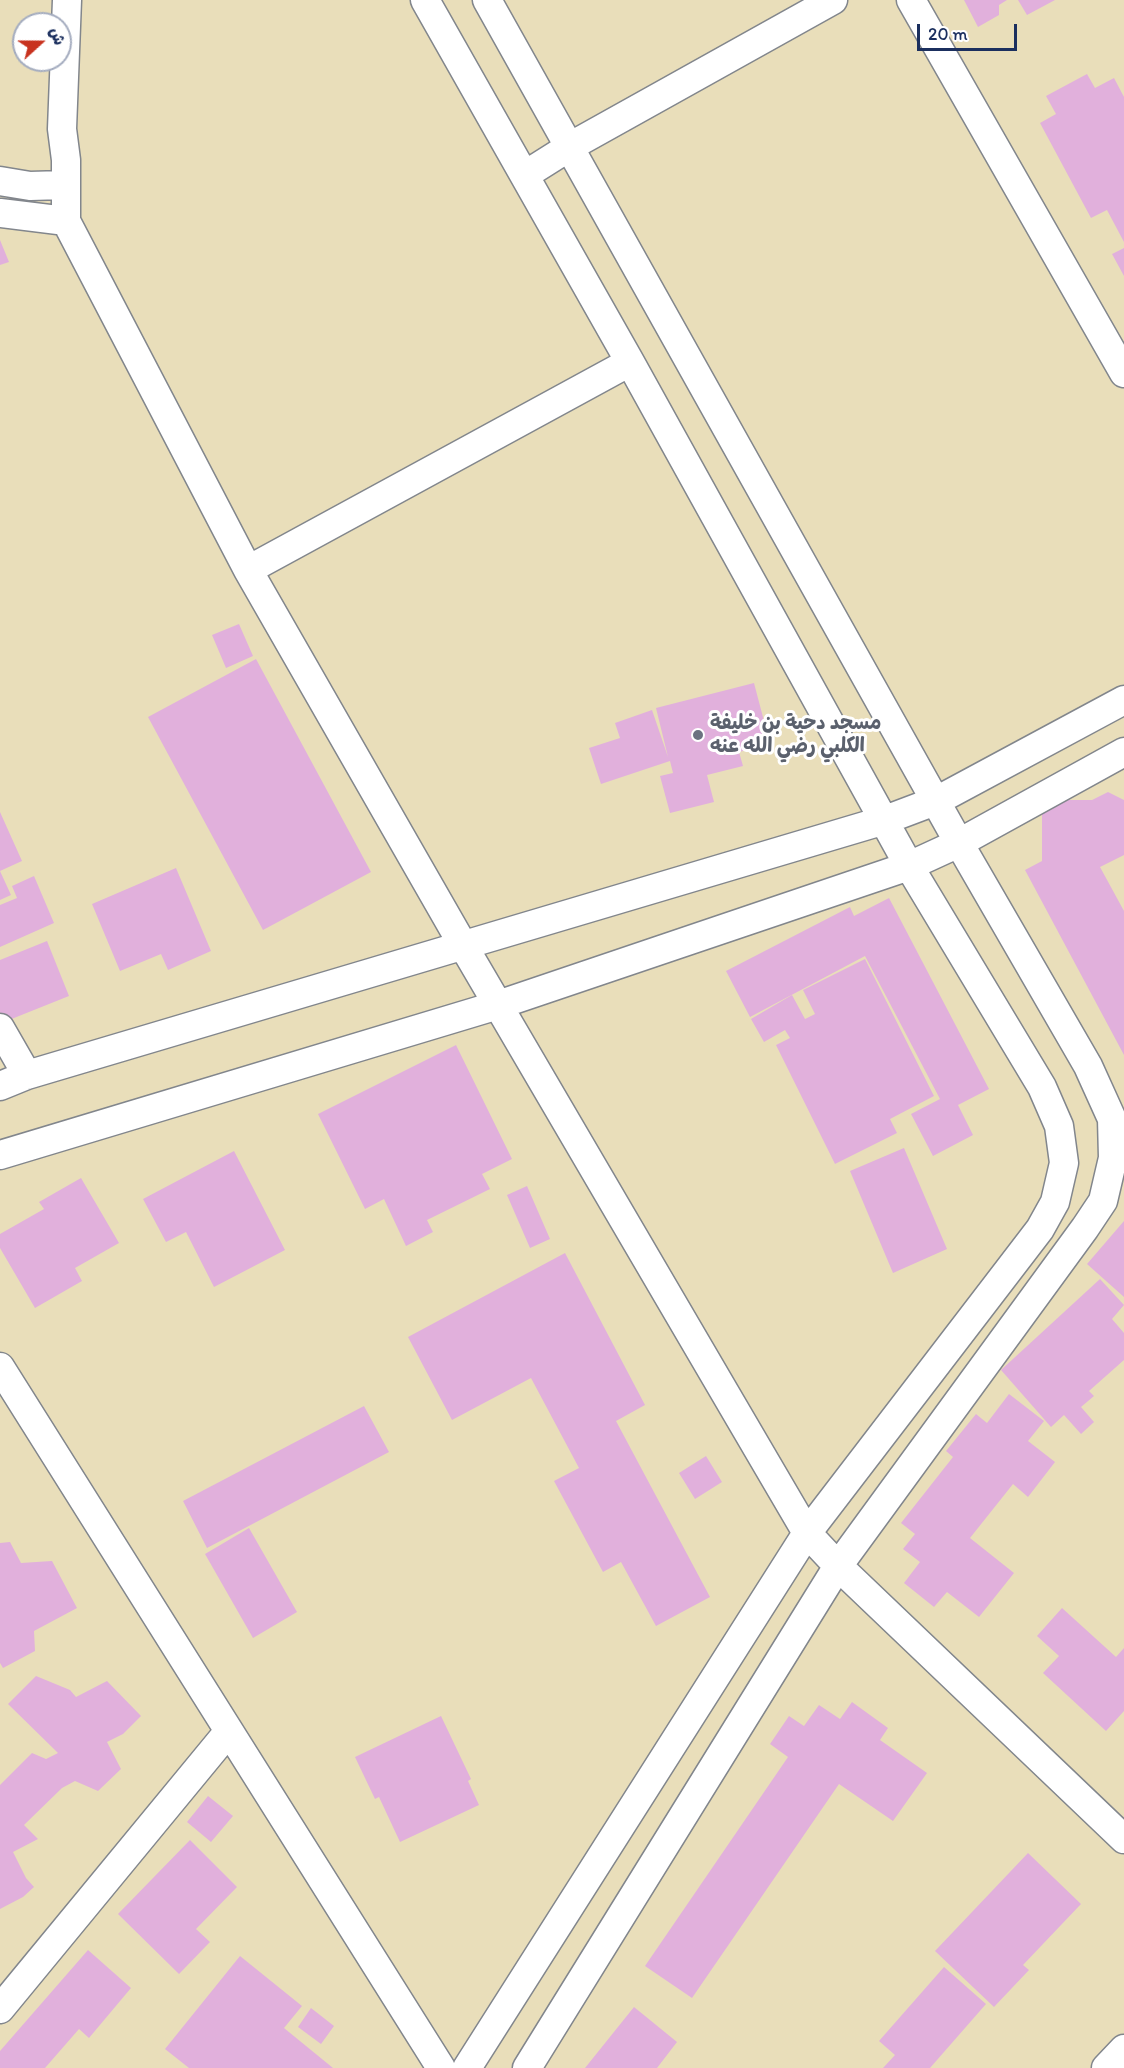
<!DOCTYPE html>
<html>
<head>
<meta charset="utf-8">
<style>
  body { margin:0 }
  #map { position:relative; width:1124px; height:2068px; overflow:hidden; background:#e9deba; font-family:Itim,"Playpen Sans Arabic",sans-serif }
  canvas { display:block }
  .north { position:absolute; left:12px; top:12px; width:60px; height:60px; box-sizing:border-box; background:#fff; border:2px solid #a4acbf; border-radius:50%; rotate:69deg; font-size:16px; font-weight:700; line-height:24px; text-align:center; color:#1b2f5e }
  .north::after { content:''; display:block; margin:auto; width:21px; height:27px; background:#c8321e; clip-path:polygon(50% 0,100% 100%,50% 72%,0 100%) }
  .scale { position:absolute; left:917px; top:24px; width:100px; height:27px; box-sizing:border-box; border:3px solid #1b2f5e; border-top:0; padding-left:8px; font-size:18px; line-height:21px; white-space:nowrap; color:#1b2f5e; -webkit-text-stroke:4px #fff; paint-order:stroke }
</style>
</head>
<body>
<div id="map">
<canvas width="1124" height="2068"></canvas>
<div class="north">ش</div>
<div class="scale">20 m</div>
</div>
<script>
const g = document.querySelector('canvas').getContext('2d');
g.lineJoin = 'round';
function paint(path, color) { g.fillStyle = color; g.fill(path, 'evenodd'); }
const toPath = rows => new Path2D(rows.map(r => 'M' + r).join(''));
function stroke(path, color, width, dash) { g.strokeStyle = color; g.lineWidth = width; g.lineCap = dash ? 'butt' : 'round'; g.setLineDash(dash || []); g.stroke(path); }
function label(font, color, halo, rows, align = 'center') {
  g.font = font + ' Itim,"Playpen Sans Arabic",sans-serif'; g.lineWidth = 6; g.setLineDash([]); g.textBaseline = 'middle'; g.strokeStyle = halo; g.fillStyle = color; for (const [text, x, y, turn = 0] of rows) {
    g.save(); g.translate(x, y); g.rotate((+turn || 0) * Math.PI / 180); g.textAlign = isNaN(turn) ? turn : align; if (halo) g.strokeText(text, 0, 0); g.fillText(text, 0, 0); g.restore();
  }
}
paint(toPath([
  [964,0,1007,0,999,5,999,15,978,27],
  [1018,0,1055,0,1027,15],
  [1087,74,1095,88,1114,78,1124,97,1124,242,1107,210,1091,218,1040,123,1056,114,1046,96],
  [0,240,9,262,0,265],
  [1124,248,1124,276,1112,254],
  [239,624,253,656,226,668,212,635],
  [256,659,371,872,263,930,148,717],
  [754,683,770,744,739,752,743,766,707,775,714,802,670,813,660,776,673,773,670,761,601,784,589,748,620,738,615,723,652,710,668,757,656,708],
  [1108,792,1124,800,1124,855,1100,867,1124,911,1124,1055,1025,870,1042,861,1042,800,1092,800],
  [0,812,22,861,0,871],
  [176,868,211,951,168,970,161,954,120,971,92,904],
  [0,871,11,895,0,900],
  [34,876,54,923,0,947,0,905,17,898,12,886],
  [889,898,989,1089,958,1105,973,1135,933,1156,911,1114,940,1099,865,956,750,1017,726,971,850,907,854,916],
  [47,941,69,996,4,1022,0,1012,0,960],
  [865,959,934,1096,890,1119,897,1133,835,1164,776,1045,790,1038,785,1030,764,1042,751,1019,792,995,805,1019,815,1014,803,990],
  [456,1045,512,1159,482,1174,490,1189,427,1220,433,1232,406,1246,384,1199,365,1209,318,1114],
  [904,1148,947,1249,893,1273,850,1171],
  [234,1151,285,1250,214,1287,186,1232,166,1242,143,1199],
  [81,1178,119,1243,75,1268,82,1281,35,1308,0,1248,0,1234,44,1209,39,1202],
  [527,1186,550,1239,530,1248,507,1195],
  [1124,1221,1124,1297,1087,1264],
  [565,1253,645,1405,616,1421,710,1597,656,1626,621,1562,603,1572,554,1481,579,1468,531,1378,452,1420,408,1337],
  [1100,1279,1124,1305,1112,1319,1124,1333,1124,1360,1089,1391,1094,1396,1081,1407,1094,1422,1081,1434,1064,1415,1051,1427,1001,1370],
  [1009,1394,1044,1421,1028,1441,1055,1462,1028,1497,1013,1484,970,1538,1014,1573,979,1617,947,1592,934,1607,904,1583,920,1562,903,1549,915,1534,901,1523,953,1457,946,1451,976,1414,987,1423],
  [364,1406,389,1452,207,1548,183,1501],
  [706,1456,722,1482,695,1499,679,1473],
  [249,1528,297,1612,253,1638,205,1554],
  [10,1542,21,1563,52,1561,77,1608,34,1631,35,1651,3,1668,0,1663,0,1543],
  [1062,1608,1116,1657,1124,1648,1124,1711,1106,1731,1043,1673,1059,1656,1037,1636],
  [36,1676,70,1690,76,1697,107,1681,141,1716,123,1734,107,1742,121,1769,98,1791,75,1781,62,1788,24,1825,38,1839,13,1852,26,1878,34,1887,23,1897,0,1909,0,1785,32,1753,46,1759,58,1753,8,1704],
  [852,1702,888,1728,880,1740,927,1773,893,1821,839,1784,692,1998,645,1966,788,1757,770,1744,789,1716,804,1726,819,1705,840,1719],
  [441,1716,471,1779,468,1781,479,1805,400,1842,379,1797,375,1799,355,1757],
  [208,1796,233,1816,211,1842,187,1822],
  [190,1840,237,1887,196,1929,210,1942,179,1974,118,1914],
  [1028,1853,1081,1904,1023,1965,1029,1970,994,2007,935,1951],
  [88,1950,131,1988,89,2038,79,2029,45,2068,0,2068,0,2051],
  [240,1956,302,2006,284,2028,333,2068,189,2068,165,2049],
  [944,1967,986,2004,930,2068,883,2068,895,2055,879,2041],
  [634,2007,677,2042,657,2068,585,2068],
  [311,2008,334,2026,321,2044,298,2027]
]), '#e1b0dc');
const minor = toPath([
  [67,0,62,129,66,160,66,221,248,570,464,947,807,1533,838,1566,1124,1839],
  [425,0,630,362,909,866,1042,1087,1059,1126,1064,1163,1055,1202,1040,1229,807,1533,467,2068],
  [487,0,959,843,1088,1066,1112,1119,1113,1158,1103,1201,1085,1228,838,1566,527,2068],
  [911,0,1124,373],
  [525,175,571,146,833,0],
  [0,181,30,186,64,185],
  [0,213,66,221],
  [248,570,630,362],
  [0,1028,27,1075],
  [0,1086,27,1075,885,820,938,800,1124,700],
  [0,1155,498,1005,909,866,959,843,1124,752],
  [0,1367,441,2068],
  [0,2009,229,1731],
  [1106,2068,1124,2049]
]);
stroke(minor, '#82868c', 31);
stroke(minor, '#fff', 28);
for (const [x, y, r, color] of [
  [698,735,6,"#6b7280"]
]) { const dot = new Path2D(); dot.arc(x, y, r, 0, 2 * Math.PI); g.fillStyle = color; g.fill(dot); stroke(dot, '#fff', 2); }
label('bold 20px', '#5b616d', '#fff', [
  ["مسجد دحية بن خليفة",710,724],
  ["الكلبي رضي الله عنه",710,747]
], 'left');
</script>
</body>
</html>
